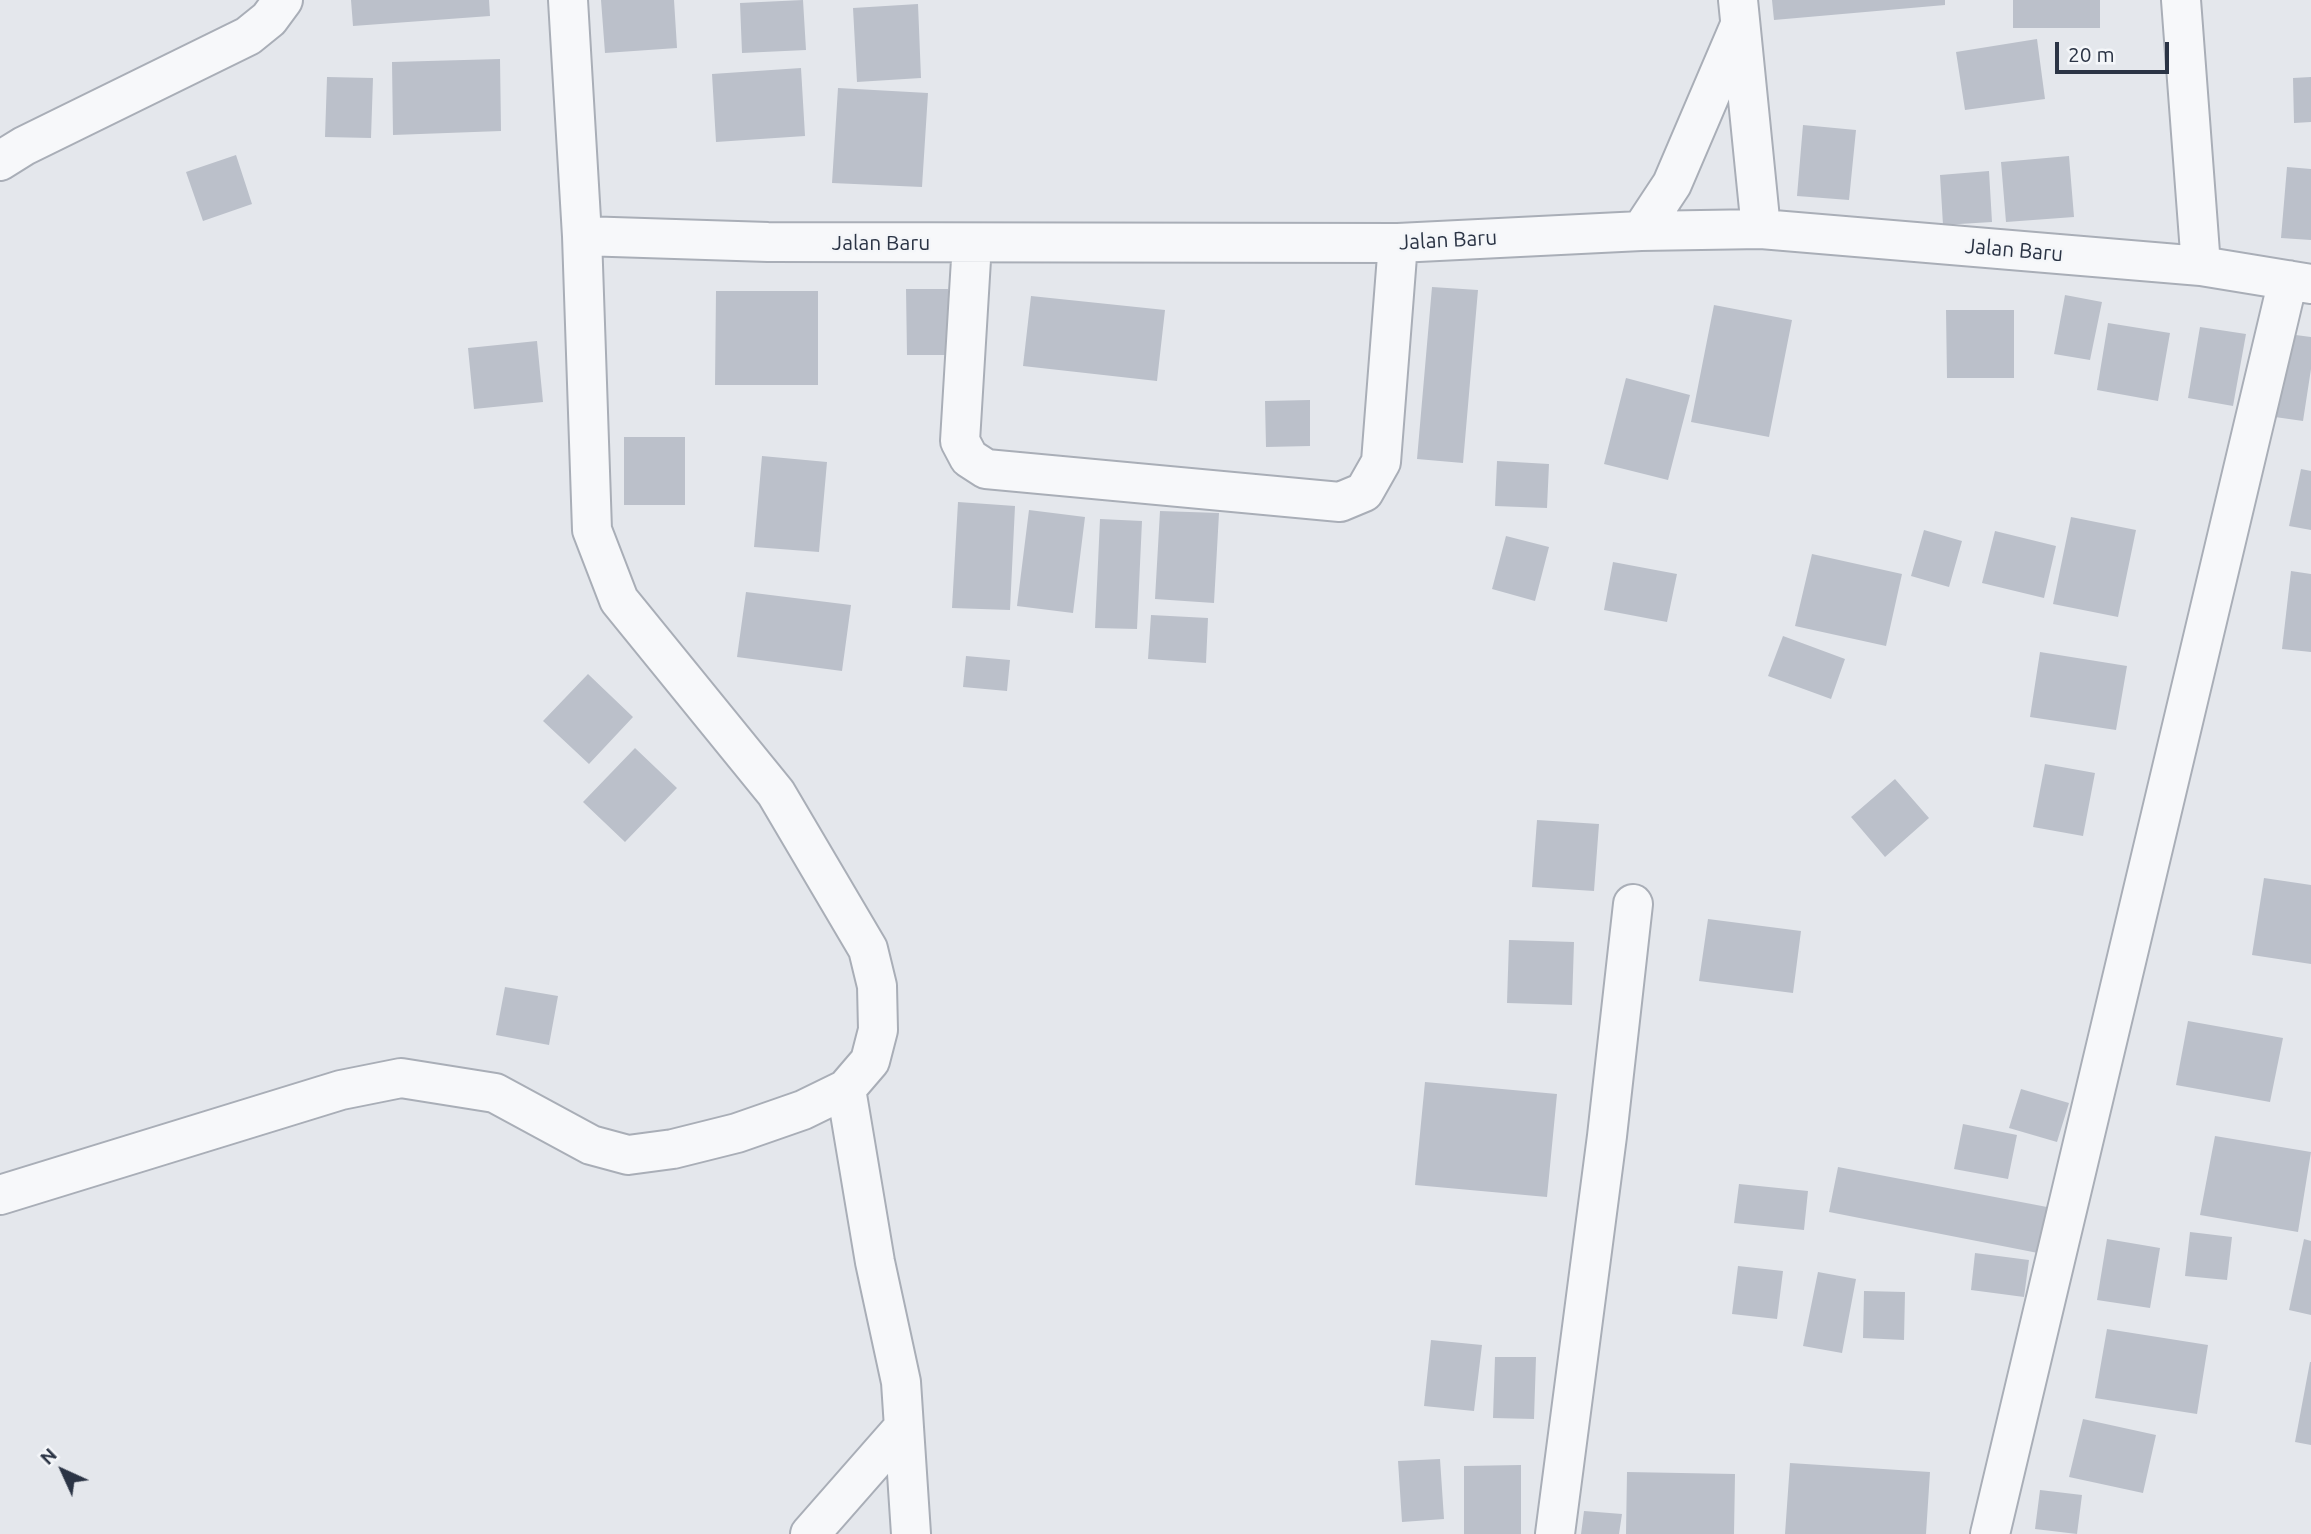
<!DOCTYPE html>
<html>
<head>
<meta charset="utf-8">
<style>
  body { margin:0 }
  #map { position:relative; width:2311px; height:1534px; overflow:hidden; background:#e4e7ec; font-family:Ubuntu,sans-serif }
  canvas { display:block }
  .north { position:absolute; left:28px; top:1436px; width:70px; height:70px; -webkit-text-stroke:5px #f4f6f9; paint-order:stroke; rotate:315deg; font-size:19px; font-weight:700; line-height:28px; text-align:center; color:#2b3445 }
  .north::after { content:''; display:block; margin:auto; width:24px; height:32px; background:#2b3445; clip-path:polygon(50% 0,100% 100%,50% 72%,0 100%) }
  .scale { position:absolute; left:2055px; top:42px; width:114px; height:32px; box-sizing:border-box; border:4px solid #2b3445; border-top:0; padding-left:9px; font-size:21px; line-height:24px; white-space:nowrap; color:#2b3445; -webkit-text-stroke:5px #f4f6f9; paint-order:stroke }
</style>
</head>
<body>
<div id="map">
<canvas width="2311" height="1534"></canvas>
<div class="north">N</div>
<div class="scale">20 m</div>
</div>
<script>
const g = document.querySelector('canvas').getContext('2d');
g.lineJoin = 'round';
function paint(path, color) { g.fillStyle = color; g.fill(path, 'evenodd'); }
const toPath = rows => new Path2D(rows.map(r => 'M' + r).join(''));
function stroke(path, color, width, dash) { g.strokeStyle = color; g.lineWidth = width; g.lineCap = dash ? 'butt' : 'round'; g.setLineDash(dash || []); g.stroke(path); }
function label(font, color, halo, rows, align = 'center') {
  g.font = font + ' Ubuntu,sans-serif'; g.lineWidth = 5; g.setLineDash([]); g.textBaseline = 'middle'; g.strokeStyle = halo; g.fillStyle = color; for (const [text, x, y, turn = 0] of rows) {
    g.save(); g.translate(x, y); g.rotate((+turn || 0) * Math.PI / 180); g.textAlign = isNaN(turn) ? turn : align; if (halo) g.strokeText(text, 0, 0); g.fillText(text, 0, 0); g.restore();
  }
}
paint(toPath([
  [351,0,489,0,490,16,353,26],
  [601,0,674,0,677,48,605,53],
  [803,0,806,50,742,53,740,3],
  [1772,0,1945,0,1945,5,1774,20],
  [2013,0,2100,0,2100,28,2013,28],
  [918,4,921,78,857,82,853,8],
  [2037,39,2045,99,1965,110,1956,52],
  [500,59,501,131,393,135,392,62],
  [801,68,805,136,716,142,712,74],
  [327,77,373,78,371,138,325,137],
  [2311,77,2311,122,2294,123,2293,78],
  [838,88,928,93,922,187,832,183],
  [1803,125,1856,130,1849,200,1797,196],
  [236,155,252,204,203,221,186,172],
  [2069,156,2074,217,2006,222,2001,162],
  [2287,167,2311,169,2311,240,2281,238],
  [1989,171,1992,222,1943,225,1940,175],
  [1432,287,1478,290,1463,463,1417,459],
  [906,289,948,289,948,355,907,355],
  [716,291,818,291,818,385,715,385],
  [2065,295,2102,302,2090,360,2054,354],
  [1031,296,1165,310,1157,381,1023,366],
  [1714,305,1792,320,1769,437,1691,422],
  [1946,310,2014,310,2014,378,1947,378],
  [2108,323,2170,333,2158,401,2097,390],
  [2200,327,2246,334,2233,406,2188,398],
  [2288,334,2311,337,2311,369,2303,421,2275,417],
  [537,341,543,402,474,409,468,348],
  [1626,378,1690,395,1668,480,1604,464],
  [1310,400,1310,446,1266,447,1265,401],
  [624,437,685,437,685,505,624,505],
  [762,456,827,462,819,552,754,547],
  [1497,461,1549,464,1547,508,1495,506],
  [2301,469,2311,471,2311,530,2289,526],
  [958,502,1015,506,1010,610,952,608],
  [1029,510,1085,517,1073,613,1017,606],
  [1160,511,1219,513,1214,603,1155,599],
  [2071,517,2136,530,2118,617,2053,604],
  [1100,519,1142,521,1137,629,1095,628],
  [1924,530,1962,541,1949,587,1911,576],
  [1995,531,2056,546,2044,598,1982,583],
  [1506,536,1549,547,1535,601,1492,589],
  [1812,554,1902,574,1886,646,1795,626],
  [1613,562,1677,574,1667,622,1604,610],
  [2291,571,2311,574,2311,652,2282,649],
  [746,592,851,605,842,671,737,657],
  [1151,615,1208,618,1206,663,1148,659],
  [1783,636,1845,659,1831,699,1768,676],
  [2040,652,2127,666,2116,730,2030,717],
  [966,656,1010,660,1007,691,963,687],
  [588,674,633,717,589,764,543,721],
  [635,748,677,788,625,842,583,802],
  [2045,764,2095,773,2083,836,2033,827],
  [1895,779,1929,818,1885,857,1851,817],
  [1537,820,1599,824,1594,891,1532,887],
  [2264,878,2311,885,2311,964,2252,955],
  [1708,919,1801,931,1793,993,1699,981],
  [1509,940,1574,942,1572,1005,1507,1003],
  [505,987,558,996,549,1045,496,1035],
  [2188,1021,2283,1038,2270,1102,2176,1085],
  [1425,1082,1557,1094,1547,1197,1415,1185],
  [2021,1089,2069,1103,2057,1142,2009,1128],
  [1963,1124,2017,1135,2008,1179,1954,1169],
  [2215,1136,2311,1152,2298,1232,2200,1215],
  [1838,1167,2047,1207,2038,1253,1829,1212],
  [1739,1184,1808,1191,1804,1230,1734,1223],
  [2190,1232,2232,1237,2227,1280,2185,1276],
  [2107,1239,2160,1248,2150,1308,2097,1300],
  [2304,1239,2311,1241,2311,1315,2289,1310],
  [1975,1253,2029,1260,2024,1297,1971,1290],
  [1738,1266,1783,1271,1777,1319,1732,1314],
  [1818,1272,1856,1279,1842,1353,1803,1346],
  [1864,1291,1905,1292,1904,1340,1863,1338],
  [2107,1329,2208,1345,2197,1414,2095,1398],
  [1431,1340,1482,1345,1474,1411,1424,1406],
  [1495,1357,1536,1357,1534,1419,1493,1418],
  [2310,1362,2311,1362,2311,1445,2295,1442],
  [2083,1419,2156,1435,2143,1493,2069,1477],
  [1440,1459,1444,1519,1402,1522,1398,1461],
  [1790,1463,1930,1472,1926,1534,1785,1534],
  [1521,1465,1521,1534,1464,1534,1464,1466],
  [1627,1472,1735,1474,1734,1534,1626,1534],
  [2040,1490,2082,1495,2077,1534,2035,1529],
  [1584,1511,1622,1514,1619,1534,1581,1534]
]), '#bbc0ca');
const minor = toPath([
  [1738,0,1761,229],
  [2181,0,2201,266],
  [0,161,24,146,248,36,269,19,283,0],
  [1641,231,1672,184,1740,25],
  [582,236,768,242,1398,243,1641,231,1761,229,2201,266,2311,284],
  [972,243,960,441,969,458,986,469,1340,502,1364,492,1381,462,1398,243],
  [846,1089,875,1262,901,1382,911,1534],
  [0,1195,341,1090,401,1078,495,1093,591,1145,628,1155,673,1149,737,1133,803,1110,846,1089,870,1061,878,1030,877,986,868,949,776,793,619,600,592,530,582,236,568,0],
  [810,1534,903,1428],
  [1555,1534,1607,1136,1633,904],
  [1990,1534,2288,280]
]);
stroke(minor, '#a9aeb7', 42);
stroke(minor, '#f7f8fa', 38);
label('21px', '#2b3445', '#f4f6f9', [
  ["Jalan Baru",1448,240,-3],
  ["Jalan Baru",881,243],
  ["Jalan Baru",2014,250,5]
]);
</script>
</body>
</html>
